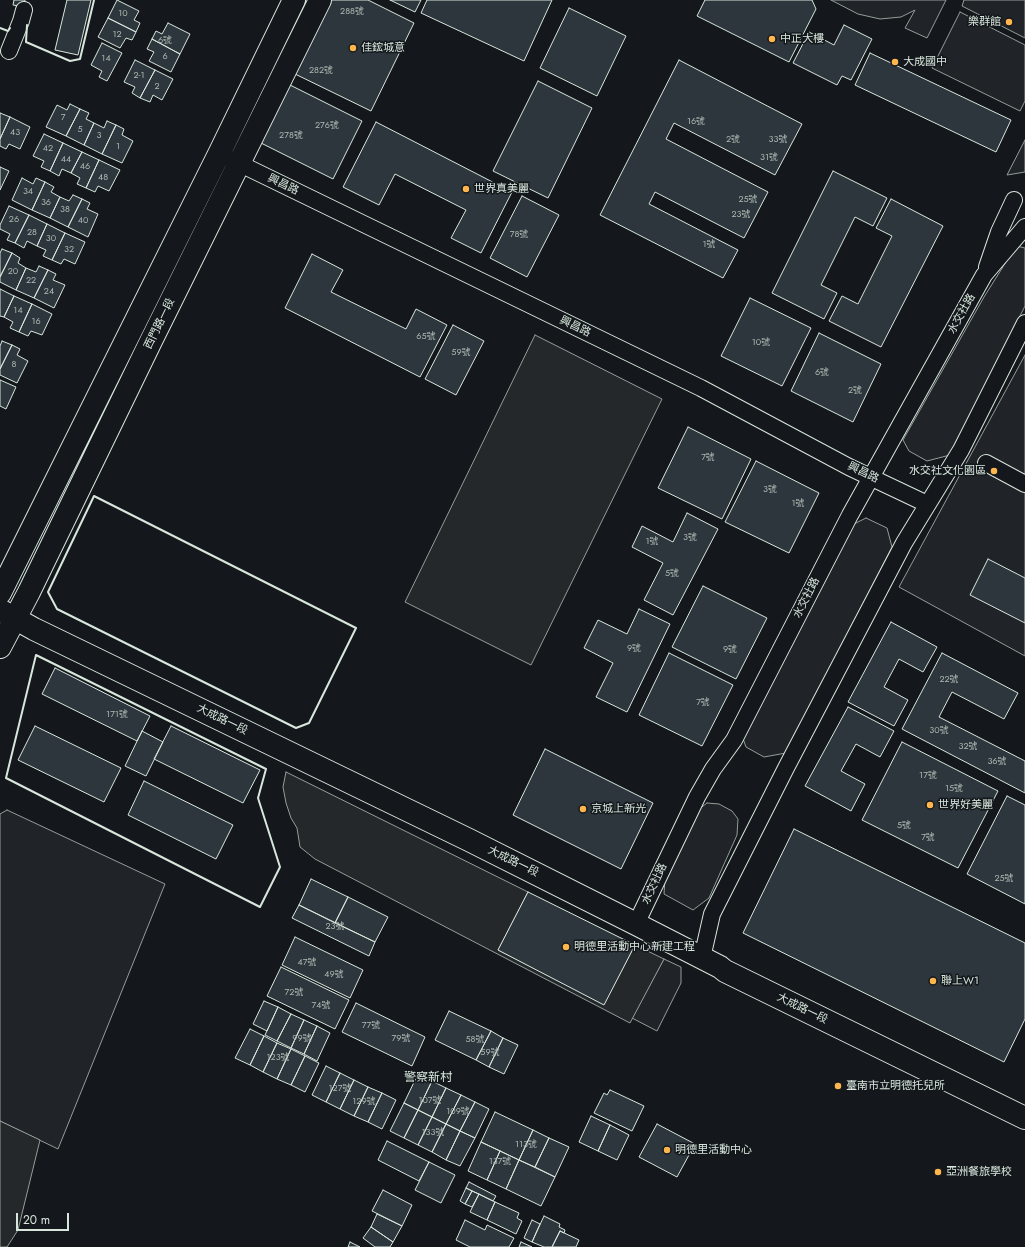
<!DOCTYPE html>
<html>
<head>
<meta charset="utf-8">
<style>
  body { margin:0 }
  #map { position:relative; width:1025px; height:1247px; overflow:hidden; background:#14181c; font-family:Jost,sans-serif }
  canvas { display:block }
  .scale { position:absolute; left:16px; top:1213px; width:53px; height:18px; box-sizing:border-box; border:2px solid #d8e6dc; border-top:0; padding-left:5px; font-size:12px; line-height:14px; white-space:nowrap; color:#d8e6dc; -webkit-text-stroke:3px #14181c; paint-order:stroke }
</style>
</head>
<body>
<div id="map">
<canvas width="1025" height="1247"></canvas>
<div class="scale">20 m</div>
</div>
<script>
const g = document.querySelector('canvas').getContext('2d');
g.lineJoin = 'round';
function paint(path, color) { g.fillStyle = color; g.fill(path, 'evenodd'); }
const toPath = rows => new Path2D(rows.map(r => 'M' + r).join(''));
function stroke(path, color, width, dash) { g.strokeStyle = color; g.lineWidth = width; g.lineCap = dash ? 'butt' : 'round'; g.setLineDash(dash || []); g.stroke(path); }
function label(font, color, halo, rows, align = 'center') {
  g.font = font + ' Jost,"Noto Sans TC",sans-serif'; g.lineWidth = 3; g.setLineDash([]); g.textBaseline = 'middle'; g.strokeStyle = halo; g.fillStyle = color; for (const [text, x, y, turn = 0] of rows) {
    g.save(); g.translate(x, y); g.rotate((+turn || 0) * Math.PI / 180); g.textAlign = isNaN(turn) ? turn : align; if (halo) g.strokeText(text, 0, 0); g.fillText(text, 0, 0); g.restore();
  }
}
const green = toPath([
  [831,0,946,0,927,38,905,28,915,10,901,17,880,19,858,14,831,0],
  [964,0,1025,0,1025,38,962,6,964,0],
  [960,12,1025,45,1025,101,1020,111,932,68,960,12],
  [1025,140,1025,172,1007,175,1025,140],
  [1016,246,1025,248,1025,306,950,455,927,461,909,451,903,440,984,297,1016,246],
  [1025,355,1025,656,899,587,1025,355],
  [866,518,887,528,892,547,786,753,764,757,746,747,741,733,854,524,866,518],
  [707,803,719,804,732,811,738,819,737,835,709,898,693,910,664,894,665,878,698,810,707,803],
  [7,810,165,884,58,1149,0,1121,0,814,7,810],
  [664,959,681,967,681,983,657,1031,632,1018,664,959]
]);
paint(green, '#202428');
stroke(green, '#939e99', 1);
const parking = toPath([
  [535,335,662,399,531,665,405,602,535,335],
  [286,772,528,892,498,950,604,1004,635,945,664,959,630,1023,315,859,300,847,297,828,291,818,286,803,283,787,286,772],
  [0,1121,40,1140,18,1230,7,1247,0,1247,0,1121]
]);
paint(parking, '#24282b');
stroke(parking, '#939e99', 1);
const building = toPath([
  [14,0,25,0,24,7,13,5,14,0],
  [67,0,91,0,78,55,55,50,67,0],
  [117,0,139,11,134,20,140,23,136,32,108,18,117,0],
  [328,0,368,0,414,23,371,111,293,73,328,0],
  [390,0,421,0,415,12,390,0],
  [427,0,552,0,524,61,421,13,427,0],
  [705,0,812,0,816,9,789,62,697,16,705,0],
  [569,8,626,36,597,96,540,68,569,8],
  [108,18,136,32,132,40,126,38,120,48,98,37,108,18],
  [168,23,190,34,180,54,152,39,156,31,162,34,168,23],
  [844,25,872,39,851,80,842,76,837,85,793,63,809,32,834,45,844,25],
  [152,39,180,54,171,72,149,61,154,52,147,49,152,39],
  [102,43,122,53,107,81,99,77,102,71,91,65,102,43],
  [870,53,1011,120,996,152,855,85,870,53],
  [135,60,155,70,140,98,132,93,135,87,124,82,135,60],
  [679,60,802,124,775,175,674,123,666,139,768,192,744,238,655,192,649,204,738,250,723,278,600,215,679,60],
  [155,70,173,79,162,100,153,95,150,102,140,98,155,70],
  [538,81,592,108,548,198,493,171,538,81],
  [284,82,362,121,333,179,255,140,284,82],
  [70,104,80,109,66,136,46,127,57,105,67,110,70,104],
  [80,109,89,113,86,119,94,123,84,145,66,136,80,109],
  [0,113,10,117,0,139,0,113],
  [10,117,30,127,20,149,9,144,6,149,0,146,0,139,10,117],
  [107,121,116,125,102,154,84,145,94,123,104,128,107,121],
  [376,122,512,192,481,253,451,238,466,210,395,174,379,205,343,187,376,122],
  [116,125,124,129,122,135,133,141,122,163,102,154,116,125],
  [44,134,63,143,50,171,41,167,44,161,33,156,44,134],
  [63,143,82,152,71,173,62,169,59,176,50,171,63,143],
  [82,152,99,160,86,188,77,184,80,178,71,173,82,152],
  [99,160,120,170,109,191,98,186,95,192,86,188,99,160],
  [0,167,9,171,0,190,0,167],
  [833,171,887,198,873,226,855,217,821,285,837,293,824,319,772,293,833,171],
  [22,178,33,184,36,178,45,182,32,210,12,200,22,178],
  [45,182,54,187,51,192,60,197,50,218,32,210,45,182],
  [73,195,82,199,68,227,50,218,60,197,69,201,73,195],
  [522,196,559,215,527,277,490,258,522,196],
  [82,199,90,203,87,209,98,214,88,237,68,227,82,199],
  [891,199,943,226,881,347,829,321,842,296,858,304,892,236,876,228,891,199],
  [9,206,29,215,15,243,7,240,10,234,0,229,0,225,9,206],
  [29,215,47,224,37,246,27,241,24,248,15,243,29,215],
  [47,224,65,233,52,260,43,256,46,250,37,246,47,224],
  [65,233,85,242,75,264,64,259,61,264,52,260,65,233],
  [2,249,12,253,0,277,0,253,2,249],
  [12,253,20,258,18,263,26,268,16,290,0,282,0,277,12,253],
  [312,254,343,270,331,292,406,329,416,309,447,325,420,377,285,308,312,254],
  [39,266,48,270,34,298,16,290,26,268,36,272,39,266],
  [48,270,56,274,53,280,65,285,54,308,34,298,48,270],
  [0,289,14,296,4,317,0,316,0,289],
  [14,296,32,304,19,332,10,328,13,322,4,317,14,296],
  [750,298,811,328,782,386,721,356,750,298],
  [32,304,52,314,42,335,31,331,28,336,19,332,32,304],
  [453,325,484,341,456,395,425,379,453,325],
  [819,333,881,364,853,422,791,391,819,333],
  [2,341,12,345,0,369,0,346,2,341],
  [12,345,20,349,17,355,28,361,17,383,0,375,0,369,12,345],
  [0,380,16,387,6,409,0,406,0,380],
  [688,427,751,459,722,519,658,488,688,427],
  [756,461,819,493,789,553,725,522,756,461],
  [687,513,718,529,673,615,644,600,663,563,632,547,642,526,673,542,687,513],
  [988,559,1025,578,1025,623,970,595,988,559],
  [703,586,767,618,736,679,672,647,703,586],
  [639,609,670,624,627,712,596,697,613,663,584,648,598,620,627,634,639,609],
  [891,622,937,647,923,672,899,659,884,687,908,700,894,726,848,702,891,622],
  [669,653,733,685,702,746,639,715,669,653],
  [942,653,1018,693,1004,719,952,692,939,717,1025,761,1025,793,902,729,942,653],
  [55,668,150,716,137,741,42,694,55,668],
  [848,707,894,731,880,757,856,744,841,771,865,784,851,811,805,786,848,707],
  [35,726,121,768,104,802,18,760,35,726],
  [171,726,260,770,243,803,154,759,171,726],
  [142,731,163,742,146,776,125,766,142,731],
  [902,742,998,791,958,868,862,820,902,742],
  [545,749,653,803,621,869,513,815,545,749],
  [144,781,233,825,216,859,128,815,144,781],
  [1007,796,1025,805,1025,904,967,874,1007,796],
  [794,829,1025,943,1025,1019,1004,1062,743,933,794,829],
  [311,879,348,897,335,923,299,905,311,879],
  [528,892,635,945,604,1005,498,950,528,892],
  [348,897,388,917,375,942,335,923,348,897],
  [299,905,375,942,369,956,292,918,299,905],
  [295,937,363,970,350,998,282,965,295,937],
  [281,967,349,1000,335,1029,267,996,281,967],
  [264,1001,278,1007,267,1031,253,1024,264,1001],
  [356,1003,425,1037,412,1066,342,1032,356,1003],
  [278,1007,291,1014,277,1041,265,1035,278,1007],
  [449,1011,491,1031,476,1060,435,1040,449,1011],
  [291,1014,304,1020,291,1048,277,1041,291,1014],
  [304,1020,317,1026,304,1054,291,1048,304,1020],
  [317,1026,330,1033,317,1061,304,1054,317,1026],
  [250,1029,264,1036,250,1065,235,1058,250,1029],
  [491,1031,503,1038,489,1067,476,1060,491,1031],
  [264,1036,277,1043,263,1072,250,1065,264,1036],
  [503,1038,518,1045,504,1074,489,1067,503,1038],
  [277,1043,291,1049,277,1079,263,1072,277,1043],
  [291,1049,305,1056,291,1085,277,1079,291,1049],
  [305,1056,319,1063,305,1092,291,1085,305,1056],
  [326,1066,340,1073,326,1102,312,1095,326,1066],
  [340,1073,354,1080,340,1109,326,1102,340,1073],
  [418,1074,432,1081,418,1110,404,1103,418,1074],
  [354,1080,368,1087,354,1116,340,1109,354,1080],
  [432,1081,446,1088,432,1117,418,1110,432,1081],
  [368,1087,382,1093,368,1122,354,1116,368,1087],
  [446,1088,461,1095,446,1124,432,1117,446,1088],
  [610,1090,644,1106,632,1131,594,1113,604,1093,607,1095,610,1090],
  [382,1093,396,1100,382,1129,368,1122,382,1093],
  [461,1095,475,1102,460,1131,446,1124,461,1095],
  [475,1102,489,1109,475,1138,460,1131,475,1102],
  [404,1103,418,1110,404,1138,390,1131,404,1103],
  [418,1110,432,1117,418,1145,404,1138,418,1110],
  [495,1112,533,1130,519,1160,481,1142,495,1112],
  [591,1116,610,1125,598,1151,579,1142,591,1116],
  [432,1117,446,1124,432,1152,418,1145,432,1117],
  [446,1124,460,1131,446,1160,432,1152,446,1124],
  [657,1124,695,1144,677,1177,639,1157,657,1124],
  [610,1125,629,1135,617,1160,598,1151,610,1125],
  [533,1130,549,1138,535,1167,519,1160,533,1130],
  [460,1131,475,1138,460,1166,446,1160,460,1131],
  [549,1138,569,1147,555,1177,535,1167,549,1138],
  [387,1141,429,1162,419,1181,378,1160,387,1141],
  [481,1142,500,1151,487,1180,468,1171,481,1142],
  [500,1151,519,1160,506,1189,487,1180,500,1151],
  [519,1160,555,1177,541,1206,506,1189,519,1160],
  [429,1162,455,1175,441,1203,415,1190,429,1162],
  [469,1182,496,1196,493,1201,466,1188,469,1182],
  [466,1188,472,1191,465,1204,460,1201,466,1188],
  [383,1190,412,1205,402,1226,372,1211,383,1190],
  [472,1191,479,1194,472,1207,465,1204,472,1191],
  [479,1194,495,1202,487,1220,470,1212,479,1194],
  [495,1202,519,1213,517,1218,522,1221,516,1234,487,1220,495,1202],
  [377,1214,402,1226,393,1242,371,1227,377,1214],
  [544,1216,560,1224,559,1227,565,1230,564,1233,560,1231,552,1247,544,1247,532,1242,544,1216],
  [465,1220,485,1230,487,1225,514,1238,509,1247,470,1247,456,1240,465,1220],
  [532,1220,540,1224,532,1242,524,1238,532,1220],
  [371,1227,393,1242,390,1247,375,1247,363,1238,371,1227],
  [560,1231,579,1240,576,1247,552,1247,560,1231],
  [350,1242,360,1247,348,1247,350,1242],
  [521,1242,532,1247,519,1247,521,1242]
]);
paint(building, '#2c363c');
stroke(building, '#d8e6dc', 1);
const street = toPath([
  [9,51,21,21,24,10],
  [230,159,701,388,849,467,927,504],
  [987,267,999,232,1014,200],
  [986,463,1025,484],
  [636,924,697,797,713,769,734,740,850,515,984,275,1025,227],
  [702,958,712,914,786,768,904,543,961,450,1025,323]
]);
const secondary = toPath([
  [0,593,219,154,294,0],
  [0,610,34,629,469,840,636,924,720,967,725,971,1025,1118],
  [0,647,29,592,151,341,320,0]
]);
stroke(street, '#d8e6dc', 18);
stroke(secondary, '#d8e6dc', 24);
stroke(street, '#14181c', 16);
stroke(secondary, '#14181c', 22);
stroke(toPath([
  [27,25,26,42,70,61,80,59,94,0],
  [0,28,8,31,10,28],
  [94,496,356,628,309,723,296,728,57,609,48,592,94,496],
  [36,655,266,769,258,798,280,867,260,907,6,778,36,655]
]), '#d8e6dc', 2);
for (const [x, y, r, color] of [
  [1009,22,4,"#ffb74d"],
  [772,39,4,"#ffb74d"],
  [353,48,4,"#ffb74d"],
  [895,62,4,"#ffb74d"],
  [466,189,4,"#ffb74d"],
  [994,471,4,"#ffb74d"],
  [930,805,4,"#ffb74d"],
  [583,809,4,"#ffb74d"],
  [566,947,4,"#ffb74d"],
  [933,981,4,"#ffb74d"],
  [838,1086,4,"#ffb74d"],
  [667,1150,4,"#ffb74d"],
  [938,1172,4,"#ffb74d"]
]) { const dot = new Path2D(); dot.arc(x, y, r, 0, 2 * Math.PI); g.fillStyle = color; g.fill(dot); stroke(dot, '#14181c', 1.5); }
label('9px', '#adbab4', null, [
  ["288號",352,12],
  ["10",123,14],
  ["12",117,35],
  ["6號",165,41],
  ["6",165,57],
  ["14",106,59],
  ["282號",321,71],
  ["2-1",139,76],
  ["2",157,87],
  ["7",63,118],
  ["16號",696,122],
  ["276號",327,126],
  ["5",80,130],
  ["43",15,133],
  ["3",99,136],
  ["278號",291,136],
  ["2號",733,140],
  ["33號",778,140],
  ["1",118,147],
  ["42",48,149],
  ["31號",769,158],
  ["44",66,160],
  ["46",85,167],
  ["48",103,178],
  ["34",28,192],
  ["25號",748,200],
  ["36",46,203],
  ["38",65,210],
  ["23號",741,215],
  ["26",14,220],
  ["40",83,221],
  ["28",32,233],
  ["78號",519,235],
  ["30",51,239],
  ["1號",709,245],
  ["32",69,250],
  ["20",13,272],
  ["22",31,281],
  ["24",49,292],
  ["14",18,311],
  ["16",36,322],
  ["65號",426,337],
  ["10號",761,343],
  ["59號",461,353],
  ["8",14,365],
  ["6號",822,373],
  ["2號",855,391],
  ["7號",708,458],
  ["3號",770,490],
  ["1號",798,504],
  ["3號",690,538],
  ["1號",652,542],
  ["5號",672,574],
  ["9號",634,649],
  ["9號",730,650],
  ["22號",949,680],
  ["7號",703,703],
  ["171號",117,715],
  ["30號",939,731],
  ["32號",968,747],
  ["36號",997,762],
  ["17號",928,776],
  ["15號",954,789],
  ["5號",904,826],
  ["7號",928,838],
  ["25號",1004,879],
  ["23號",335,927],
  ["47號",307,963],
  ["49號",334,975],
  ["72號",294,993],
  ["74號",321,1006],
  ["77號",371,1026],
  ["99號",302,1039],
  ["79號",401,1039],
  ["58號",475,1040],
  ["59號",490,1053],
  ["123號",278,1058],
  ["127號",340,1089],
  ["107號",430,1101],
  ["129號",364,1102],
  ["109號",458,1112],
  ["133號",433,1133],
  ["113號",526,1145],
  ["137號",500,1162]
]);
label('11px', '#d8e6dc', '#14181c', [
  ["樂群館",1001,22,"right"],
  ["中正大樓",780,39],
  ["佳鋐城意",361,48],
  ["大成國中",903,62],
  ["世界真美麗",474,189],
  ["水交社文化園區",986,471,"right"],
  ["世界好美麗",938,805],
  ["京城上新光",591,809],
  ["明德里活動中心新建工程",574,947],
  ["聯上W1",941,981],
  ["臺南市立明德托兒所",846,1086],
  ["明德里活動中心",675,1150],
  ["亞洲餐旅學校",946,1172]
], 'left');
label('11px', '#d8e6dc', '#14181c', [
  ["興昌路",283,185,26],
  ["水交社路",962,314,-61],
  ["西門路一段",160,324,-64],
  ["興昌路",575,327,26],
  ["興昌路",863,473,26],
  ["水交社路",807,598,-63],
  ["大成路一段",222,720,26],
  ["大成路一段",513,862,26],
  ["水交社路",655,884,-65],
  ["大成路一段",802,1009,26]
]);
label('12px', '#d8e6dc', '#14181c', [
  ["警察新村",428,1078]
]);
</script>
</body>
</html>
